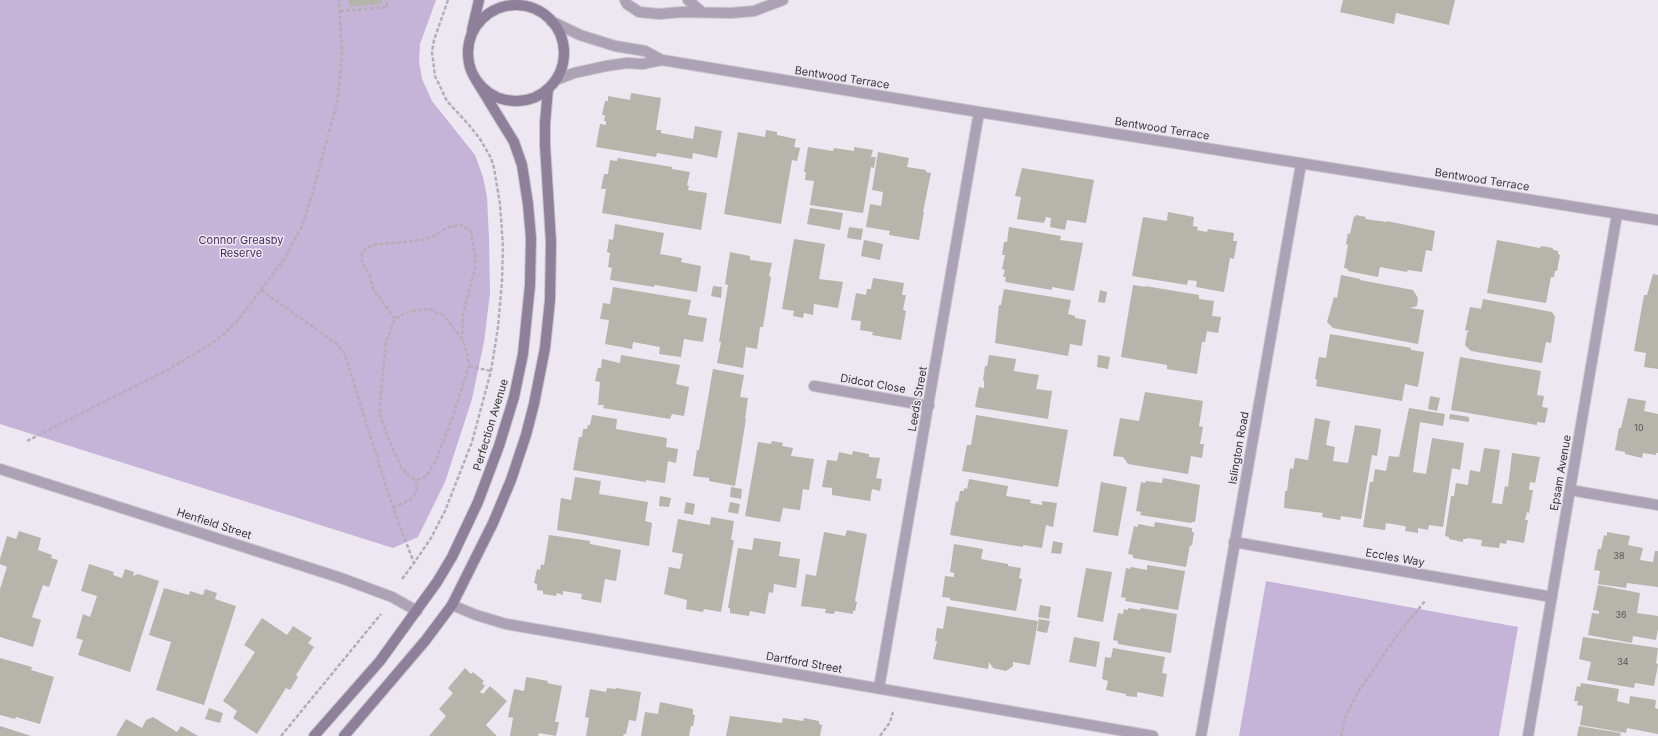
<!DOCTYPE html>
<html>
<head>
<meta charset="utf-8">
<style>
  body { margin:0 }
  canvas { display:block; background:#ece7f0 }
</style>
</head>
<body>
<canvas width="1658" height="736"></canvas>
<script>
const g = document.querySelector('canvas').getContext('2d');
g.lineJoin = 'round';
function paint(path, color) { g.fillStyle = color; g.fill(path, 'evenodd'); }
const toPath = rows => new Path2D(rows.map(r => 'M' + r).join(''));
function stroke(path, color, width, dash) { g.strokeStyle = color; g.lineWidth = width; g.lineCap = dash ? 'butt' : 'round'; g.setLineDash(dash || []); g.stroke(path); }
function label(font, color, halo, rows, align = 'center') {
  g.font = font + ' Inter,sans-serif'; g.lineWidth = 3; g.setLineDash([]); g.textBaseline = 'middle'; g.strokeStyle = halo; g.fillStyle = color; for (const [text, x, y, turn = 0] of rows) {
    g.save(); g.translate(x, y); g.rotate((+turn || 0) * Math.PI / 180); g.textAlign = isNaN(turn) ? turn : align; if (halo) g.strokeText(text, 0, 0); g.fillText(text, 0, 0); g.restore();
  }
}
paint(toPath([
  [0,0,436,0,420,44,419,61,422,79,432,101,475,155,483,177,487,197,489,238,490,293,484,342,472,399,445,482,418,537,393,548,0,424],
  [1266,581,1518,627,1499,736,1239,736]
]), '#c6b3d8');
paint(toPath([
  [348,0,382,0,382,4,349,7],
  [1343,0,1455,0,1449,25,1396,13,1394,24,1340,12],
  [631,93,661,98,656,130,661,130,661,133,693,139,695,126,722,131,717,158,693,153,692,159,657,153,656,157,596,147,600,124,606,125,606,121,604,121,605,115,602,115,605,101,608,101,608,96,630,100],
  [766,130,777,132,777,135,796,139,794,147,800,148,797,161,792,160,781,224,724,214,738,132,765,137],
  [808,147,833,151,834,148,854,151,854,147,873,150,871,157,876,157,874,168,871,167,863,213,810,205,814,181,805,180,806,172,804,172],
  [878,152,909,158,907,167,926,170,926,172,931,173,923,212,924,212,919,240,889,235,890,231,866,227,870,204,881,206,883,192,872,190],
  [618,158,672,167,672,169,690,172,687,185,689,186,688,190,707,193,701,230,602,213,606,189,601,189,604,174,608,174,610,160,617,161],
  [1022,168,1094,180,1086,223,1067,220,1065,230,1050,227,1051,218,1046,217,1044,223,1017,219,1021,197,1015,196],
  [810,208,843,213,840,230,807,224],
  [1168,212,1194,217,1193,226,1198,227,1197,230,1207,232,1208,229,1234,233,1233,241,1237,241,1234,259,1230,258,1224,292,1196,287,1197,281,1188,280,1187,285,1132,276,1143,217,1167,221],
  [1356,215,1366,217,1365,219,1387,222,1387,221,1435,231,1432,251,1426,250,1422,272,1408,270,1407,272,1380,267,1378,277,1348,271,1348,269,1344,268,1348,245,1346,244,1348,233,1350,234,1354,216,1356,217],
  [615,224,664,233,660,254,682,258,681,262,701,266,697,292,655,285,654,287,610,280,612,268,608,267,610,253,607,252,609,239,613,240],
  [849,227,863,229,861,240,847,238],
  [1009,227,1061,236,1060,240,1083,243,1074,291,1052,287,1052,290,1005,282,1006,277,1003,277,1005,270,1002,269,1005,255,1002,255,1004,242,1007,242],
  [794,239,825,244,819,279,843,282,838,308,814,304,813,315,804,313,803,318,793,316,794,311,782,309],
  [864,240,883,244,880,260,861,256],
  [1497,240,1540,248,1541,246,1553,248,1553,250,1558,251,1558,254,1560,255,1557,271,1555,271,1554,277,1551,277,1546,303,1487,293],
  [730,252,750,256,750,260,772,263,769,276,771,277,763,327,760,327,757,349,746,347,743,368,717,363,721,342,719,342,728,285,725,284],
  [1653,274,1658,275,1658,369,1644,367,1646,353,1634,351,1644,295,1647,295],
  [1341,275,1360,279,1360,280,1413,290,1418,298,1417,306,1410,308,1424,310,1418,344,1333,328,1327,322,1334,297,1337,298],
  [873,278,904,283,902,295,906,295,903,310,906,311,901,340,872,335,873,332,860,330,861,321,851,320,856,293,866,295,867,289,871,289],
  [1133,285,1145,287,1145,286,1199,295,1199,299,1214,301,1212,316,1221,317,1218,333,1207,331,1205,342,1202,342,1197,374,1167,369,1167,365,1121,357],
  [713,286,722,287,721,298,711,296],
  [613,287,691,300,688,315,707,318,703,342,684,339,681,357,659,354,660,347,633,342,632,349,605,344,609,320,600,319,603,303,610,304],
  [1004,289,1071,300,1068,314,1075,316,1075,318,1086,320,1082,346,1070,344,1068,356,995,343,999,305,1001,305],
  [1100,290,1107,292,1105,303,1098,302],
  [1483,299,1552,312,1555,317,1551,343,1546,342,1542,363,1471,351,1465,345,1467,333,1469,331,1465,330,1470,307,1481,309],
  [1330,334,1411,348,1411,350,1424,352,1418,387,1405,384,1402,401,1316,386,1317,379,1315,379,1319,357,1326,358],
  [621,355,680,365,676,384,689,387,684,416,672,414,670,419,603,408,604,405,598,405,600,382,595,381,598,368,601,368,602,359,620,363],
  [989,355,1016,359,1014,371,1039,375,1036,389,1052,391,1048,419,975,407,979,387,984,388,984,381,983,380,985,366,987,366],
  [1098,355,1110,357,1108,369,1097,367],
  [1460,357,1541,371,1537,395,1544,396,1542,407,1548,408,1545,423,1537,422,1537,425,1451,410],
  [713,369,744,375,740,397,748,398,745,419,746,419,735,486,709,481,709,478,693,476,697,450,699,450],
  [1145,392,1203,401,1199,426,1203,427,1200,444,1204,444,1202,458,1191,456,1188,474,1128,464,1123,457,1113,456,1120,418,1139,421],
  [1430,396,1440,398,1437,411,1428,409],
  [1628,398,1646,401,1644,411,1658,414,1658,453,1656,453,1656,455,1643,453,1642,458,1625,454,1625,452,1615,450,1619,428,1621,428],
  [1409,408,1445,414,1443,426,1420,422,1413,472,1426,474,1432,438,1464,443,1460,470,1452,468,1443,527,1429,525,1428,530,1418,528,1418,533,1405,531,1406,527,1404,526,1386,523,1385,530,1363,527,1370,482,1373,482,1375,469,1386,471,1389,456,1399,457],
  [1450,414,1469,417,1469,422,1449,419],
  [592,415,617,419,616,429,667,438,666,447,678,449,676,463,668,461,665,483,646,480,646,482,573,470,579,437,582,437,583,429,587,429,588,425,590,425],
  [976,415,1068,430,1058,487,962,471,967,445,971,445],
  [1315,418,1330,421,1326,445,1335,447,1333,461,1348,463,1355,425,1381,429,1377,456,1372,455,1361,519,1341,516,1340,520,1322,517,1323,513,1284,508,1285,491,1287,491,1290,468,1293,469,1295,458,1308,460],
  [772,441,783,443,782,446,793,448,791,456,814,459,809,490,803,489,800,510,783,508,780,522,745,516,758,442,771,444],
  [1484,448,1500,450,1492,503,1502,504,1505,486,1508,487,1512,453,1540,457,1535,483,1530,482,1529,490,1533,490,1529,513,1527,512,1525,520,1528,520,1524,543,1507,540,1506,544,1500,543,1499,548,1481,546,1482,540,1467,538,1467,539,1463,539,1463,542,1449,539,1449,537,1445,536,1451,496,1454,496,1456,483,1468,485,1470,470,1480,472],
  [853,451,869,454,869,457,880,458,876,478,882,479,880,491,872,489,870,501,832,495,832,488,822,487,827,460,837,461,839,452,852,455],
  [575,477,601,481,599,494,648,502,645,521,652,523,649,546,557,530,561,498,571,500],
  [1163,478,1200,485,1195,522,1192,522,1191,523,1140,515,1141,512,1136,511,1141,482,1145,483,1146,481,1162,483],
  [969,479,1008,486,1006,496,1031,500,1030,503,1042,505,1042,501,1057,503,1053,527,1046,525,1042,548,1023,545,1023,547,950,535,956,501,958,502,960,491,964,491,964,488,967,489],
  [1101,482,1127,487,1118,536,1093,532],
  [731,487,742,489,741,499,730,497],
  [660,496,671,498,669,507,659,506],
  [686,502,695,504,693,515,684,513],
  [730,502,740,504,738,514,728,512],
  [711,517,734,521,731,540,734,540,721,612,704,609,703,612,686,609,687,600,664,594,669,567,680,569,683,554,672,552,678,519,710,525],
  [1155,522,1192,528,1192,532,1194,532,1192,546,1190,545,1186,567,1133,558,1133,555,1128,554,1134,526,1138,527,1138,524,1154,527],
  [847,530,867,534,855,601,857,602,855,611,853,611,853,614,835,611,834,614,825,613,826,609,801,606,806,574,816,576,824,532,845,536],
  [19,531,41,538,38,550,52,555,51,558,58,560,49,587,43,585,32,617,41,620,33,647,0,637,0,589,7,567,0,564,0,559,7,536,16,539],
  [1607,532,1630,536,1628,545,1643,548,1640,560,1653,562,1655,551,1658,551,1658,587,1627,583,1626,588,1598,584,1600,571,1594,570,1598,549,1601,549,1604,535,1607,536],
  [549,535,590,541,590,544,621,550,616,581,605,579,601,603,581,599,582,594,563,591,563,595,557,593,556,596,543,594,543,591,537,590,537,584,534,583,537,569,540,570,541,564,544,565],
  [754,538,781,542,779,556,800,559,796,588,774,584,773,593,769,592,765,614,750,611,749,616,730,613,730,608,728,608,738,548,752,550],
  [1053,541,1063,543,1061,554,1051,553],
  [954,544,983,549,981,559,1008,564,1008,566,1021,568,1019,578,1022,579,1016,611,950,600,950,598,942,597,945,576,954,577,954,573,950,572],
  [89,564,114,572,113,575,122,578,125,569,134,572,133,576,138,574,159,581,130,672,78,655,83,640,76,638,83,614,90,617,97,596,81,591],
  [1147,565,1185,571,1178,610,1125,601,1126,598,1121,597,1126,568,1130,569,1131,567,1147,570],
  [1086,568,1112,572,1103,622,1077,617],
  [1598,585,1640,593,1637,613,1658,616,1658,628,1656,640,1633,636,1632,643,1588,635,1592,613,1599,614,1599,611,1593,610],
  [164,588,189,595,190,591,203,595,205,589,217,593,215,599,236,606,204,705,156,690,171,642,149,635],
  [1040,605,1051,607,1049,619,1038,617],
  [947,606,1038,621,1030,665,1013,662,1013,666,1006,671,993,668,989,662,988,669,933,659,937,641,935,641,937,628,943,629],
  [1128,608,1140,610,1141,608,1177,614,1171,653,1118,644,1118,641,1113,640,1118,613,1123,614,1124,609,1128,610],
  [262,618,287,635,293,626,312,638,308,643,314,647,296,675,298,677,290,690,286,688,257,734,233,718,237,711,223,701,255,652,244,645],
  [1039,619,1050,621,1047,633,1037,631],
  [1074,637,1100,642,1096,667,1069,662],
  [1583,637,1658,648,1656,663,1658,664,1658,665,1654,686,1635,683,1634,688,1587,680,1591,662,1579,659],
  [1113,648,1165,657,1162,673,1167,674,1163,697,1137,692,1137,697,1126,696,1126,694,1106,690,1108,681,1102,679,1105,657,1111,658],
  [0,658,32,667,31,670,54,677,40,724,16,717,15,719,0,715],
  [465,668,471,674,473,672,484,681,482,683,485,686,480,692,483,694,490,686,507,701,486,725,497,736,429,736,446,716,439,709,453,693,448,688],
  [526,677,548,681,547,683,562,686,555,722,559,722,556,736,539,733,538,736,510,736,513,718,508,717,514,689,524,691],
  [1581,683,1619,689,1617,701,1629,704,1630,696,1656,700,1655,708,1658,709,1658,734,1627,728,1626,733,1580,725,1583,706,1577,705,1578,701,1574,701,1577,686,1580,687],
  [607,688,616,689,616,688,641,692,636,721,629,720,626,734,624,734,623,736,586,736,589,718,585,717,590,689,606,692],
  [660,702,693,709,693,715,695,715,693,726,691,726,689,736,641,736,645,712,658,714],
  [209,708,223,713,220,723,205,719],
  [730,716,782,723,783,718,803,721,804,718,819,721,819,724,822,725,820,736,726,736],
  [153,717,177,732,181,726,198,736,116,736,126,719,142,728,146,720],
  [0,726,31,736,0,736],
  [1579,726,1621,733,1620,736,1577,736]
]), '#b5b5ab');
const lane = toPath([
  [625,0,627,4,639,12,659,14,682,12,731,13,754,11,783,0],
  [688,0,702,12]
]);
const street = toPath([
  [551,21,580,35,615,46,645,51,662,60,979,112,1658,220],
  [556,80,574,73,606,66,627,63,643,64,662,60],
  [814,386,929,406],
  [0,469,341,578,392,597,417,611],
  [1570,490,1658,505],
  [1234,542,1552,597],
  [452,605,476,615,506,624,1153,736],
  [879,688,979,112],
  [1201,736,1301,164],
  [1528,736,1617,214]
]);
const secondary = toPath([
  '468 53a48 48 0 1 1 96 0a48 48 0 1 1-96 0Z',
  [472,30,479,0],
  [314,736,380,661,437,582,452,557,478,502,499,446,514,397,523,354,530,285,531,238,528,204,522,165,514,142,476,80],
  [344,736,425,641,452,605,493,523,511,480,526,435,534,404,545,348,550,300,551,242,545,145,545,123,548,89]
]);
stroke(lane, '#c8c4cc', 12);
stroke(street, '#c8c4cc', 12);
stroke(secondary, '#c8c4cc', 12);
stroke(toPath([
  [340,11,387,7,387,0],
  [261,290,337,344,344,352,393,508,414,563,431,538,445,511,472,442,491,371,498,327,502,281,503,246,500,204,494,168,491,158,480,139,469,125,447,101,435,76,432,52,434,40,448,0],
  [395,319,373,289,370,276,362,262,362,252,372,245,422,240,432,237,448,227,462,225,471,232,475,256,475,269,463,314,462,339],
  [469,366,491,371],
  [27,441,167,370,208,346,224,334,238,320,283,261,302,226,312,195,338,99,342,54,339,0],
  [393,508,410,500,414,496,417,487,416,480,409,476,401,467,388,438,380,414,380,402,386,342,395,319,410,311,430,309,444,316,462,339,467,352,469,366,454,413,436,460,427,475,422,479,416,480],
  [402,579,414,563],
  [281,736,381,614],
  [880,736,890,722,893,712],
  [1341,736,1345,718,1358,692,1398,634,1425,601]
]), '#b3afb6', 2.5, [4, 2]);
stroke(lane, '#aca2b5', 10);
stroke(street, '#aca2b5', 10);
stroke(secondary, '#8e809b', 10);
label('9px', '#585657', null, [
  ["10",1639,428],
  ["38",1619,556],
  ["36",1621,615],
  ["34",1623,662]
]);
label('11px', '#39373b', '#ece7f0', [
  ["Bentwood Terrace",842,78,9],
  ["Bentwood Terrace",1162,129,9],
  ["Bentwood Terrace",1482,180,9],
  ["Didcot Close",873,384,10],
  ["Leeds Street",918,399,-80],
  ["Perfection Avenue",491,425,-73],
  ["Islington Road",1239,448,-80],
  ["Epsam Avenue",1561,473,-80],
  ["Henfield Street",214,524,18],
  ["Eccles Way",1395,558,10],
  ["Dartford Street",804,663,10]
]);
label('11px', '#4c2e64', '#ece7f0', [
  ["Connor Greasby",241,241],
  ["Reserve",241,254]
]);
</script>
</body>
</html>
